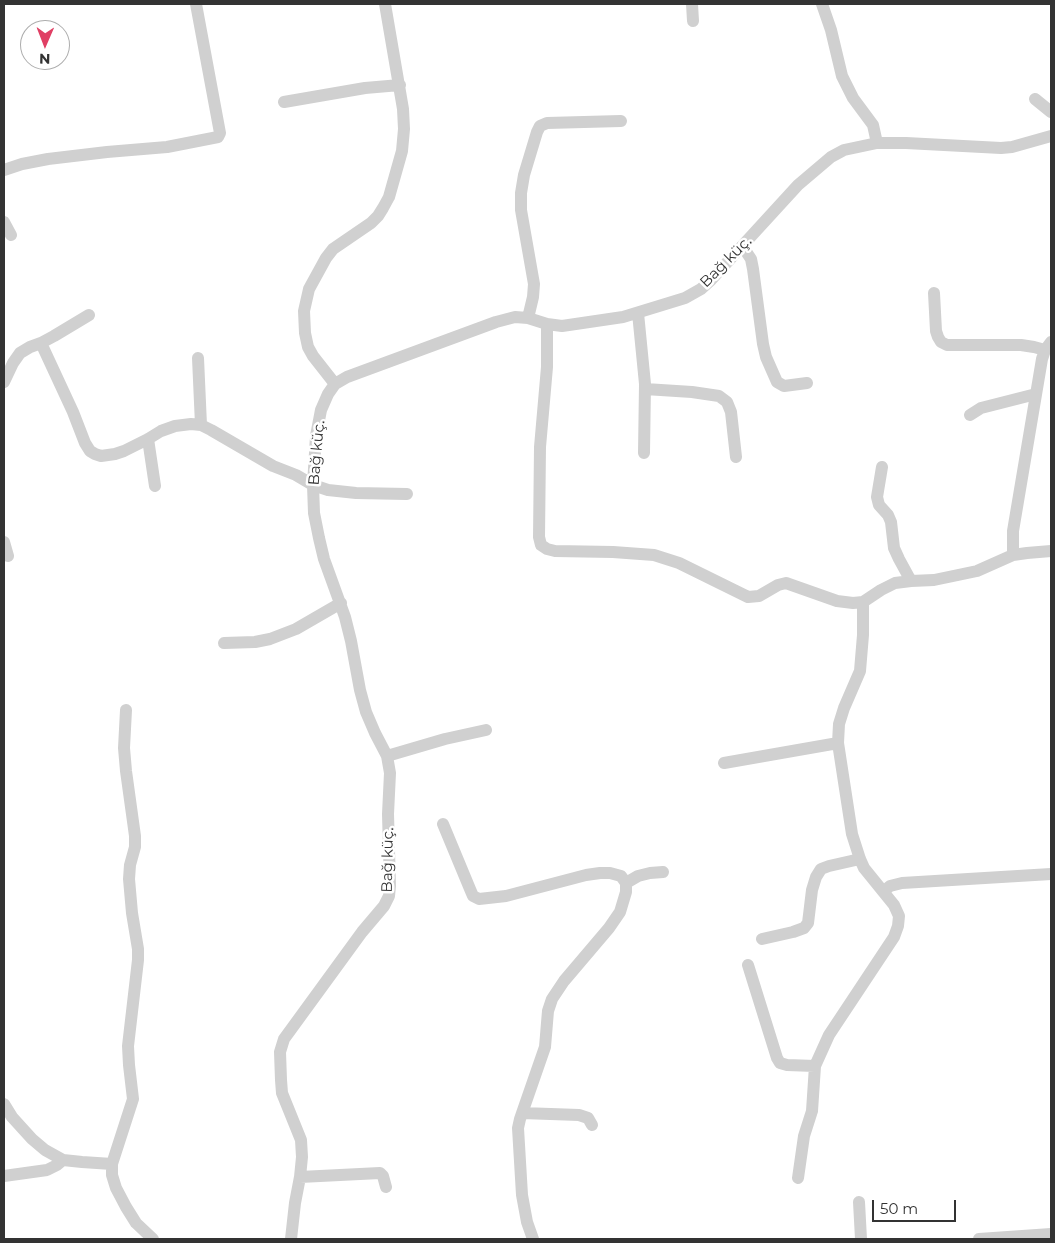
<!DOCTYPE html>
<html>
<head>
<meta charset="utf-8">
<style>
  body { margin:0 }
  #map { position:relative; width:1055px; height:1243px; overflow:hidden; background:#fff; font-family:Montserrat,sans-serif }
  canvas { display:block }
  .frame { position:absolute; inset:0; border:5px solid #333; pointer-events:none }
  .north { position:absolute; left:20px; top:20px; width:50px; height:50px; box-sizing:border-box; background:#fff; border:1px solid #adadad; border-radius:50%; rotate:181deg; font-size:14px; font-weight:700; line-height:20px; text-align:center; color:#333 }
  .north::after { content:''; display:block; margin:auto; width:18px; height:22px; background:#e03f64; clip-path:polygon(50% 0,100% 100%,50% 72%,0 100%) }
  .scale { position:absolute; left:872px; top:1200px; width:84px; height:22px; box-sizing:border-box; border:2px solid #333; border-top:0; padding-left:6px; font-size:15px; line-height:18px; white-space:nowrap; color:#333; -webkit-text-stroke:4px #fff; paint-order:stroke }
</style>
</head>
<body>
<div id="map">
<canvas width="1055" height="1243"></canvas>
<div class="frame"></div>
<div class="north">N</div>
<div class="scale">50 m</div>
</div>
<script>
const g = document.querySelector('canvas').getContext('2d');
g.lineJoin = 'round';
const toPath = rows => new Path2D(rows.map(r => 'M' + r).join(''));
function stroke(path, color, width, dash) { g.strokeStyle = color; g.lineWidth = width; g.lineCap = dash ? 'butt' : 'round'; g.setLineDash(dash || []); g.stroke(path); }
function label(font, color, halo, rows, align = 'center') {
  g.font = font + ' Montserrat,sans-serif'; g.lineWidth = 5; g.setLineDash([]); g.textBaseline = 'middle'; g.strokeStyle = halo; g.fillStyle = color; for (const [text, x, y, turn = 0] of rows) {
    g.save(); g.translate(x, y); g.rotate((+turn || 0) * Math.PI / 180); g.textAlign = isNaN(turn) ? turn : align; if (halo) g.strokeText(text, 0, 0); g.fillText(text, 0, 0); g.restore();
  }
}
stroke(toPath([
  [692,4,693,21],
  [822,4,831,30,842,76,853,98,873,125,877,143],
  [1035,99,1051,112],
  [284,102,365,88,400,85],
  [4,170,22,164,48,159,107,152,167,147,218,137,220,133,196,4],
  [4,222,11,235],
  [743,247,751,259,753,269,763,344,766,357,777,382,784,386,807,383],
  [934,293,936,331,938,337,941,342,947,345,1021,345,1034,347,1045,350],
  [638,313,645,384,644,453],
  [528,318,533,297,534,284,521,210,521,193,524,175,537,132,540,126,547,123,621,121],
  [547,324,547,367,540,447,539,537,541,545,547,549,555,551,613,552,654,555,679,563,748,597,759,596,778,585,786,583,837,601,853,603,863,602,881,590,895,583,911,581,934,580,958,575,977,571,1013,555,1027,553,1051,551],
  [41,343,54,336,89,315],
  [198,358,201,425],
  [4,382,13,363,20,353,30,347,41,343,73,412,85,443,90,451,95,454,101,456,115,454,124,451,148,439,161,431,175,426,191,424,201,425,211,430,273,466,296,475,313,485,328,490,356,493,407,494],
  [335,384,313,356,308,347,305,333,304,311,309,289,326,258,333,249,371,223,378,216,383,208,389,197,402,151,404,129,403,109,385,4],
  [645,389,692,392,719,396,727,402,731,412,736,457],
  [970,415,981,408,1036,394],
  [148,439,155,486],
  [882,467,877,497,879,505,888,515,891,522,894,548,899,559,911,581],
  [4,542,8,556],
  [1013,555,1013,531,1042,359,1045,350,1051,342],
  [224,643,255,642,270,639,296,629,341,603],
  [126,710,124,748,126,771,135,836,135,847,130,865,129,879,132,913,138,949,138,960,128,1046,129,1065,133,1099,112,1164,112,1175,116,1188,126,1207,136,1223,153,1239],
  [387,756,445,739,486,730],
  [724,763,838,743],
  [443,824,470,889,473,896,479,899,506,896,586,875,600,873,610,873,621,876,626,883,626,892,620,912,609,928,564,981,552,999,548,1011,545,1047,520,1119,518,1128,522,1195,527,1222,533,1239],
  [626,883,638,876,650,873,663,872],
  [884,891,890,886,902,883,1051,874],
  [762,939,793,932,804,928,808,923,812,890,816,877,821,869,829,866,860,859],
  [748,965,777,1058,780,1063,787,1065,815,1066],
  [4,1104,12,1117,32,1139,45,1150,63,1160,82,1162,112,1164],
  [522,1113,579,1115,588,1118,592,1125],
  [4,1176,47,1170,57,1165,63,1160],
  [300,1177,380,1173,383,1176,386,1187],
  [798,1178,804,1136,812,1111,815,1066,829,1035,894,937,898,926,899,916,894,905,864,868,860,859,852,834,838,743,839,724,844,708,860,671,863,635,863,602],
  [859,1202,861,1239],
  [291,1239,295,1203,300,1177,302,1157,301,1140,282,1093,281,1080,280,1052,284,1039,362,932,384,906,389,896,390,886,388,814,390,773,387,756,375,733,366,712,360,690,351,641,345,617,324,559,319,538,314,513,313,485,316,436,321,410,328,394,335,384,347,377,496,322,515,317,528,318,547,324,562,326,623,317,685,298,701,289,711,280,798,185,831,157,844,150,877,143,906,143,1001,148,1012,147,1051,136],
  [979,1239,1051,1234]
]), '#d0d0d0', 12);
label('15px', '#333', '#fff', [
  ["Bağ küç.",726,262,-45],
  ["Bağ küç.",317,453,-85],
  ["Bağ küç.",388,860,-89]
]);
</script>
</body>
</html>
